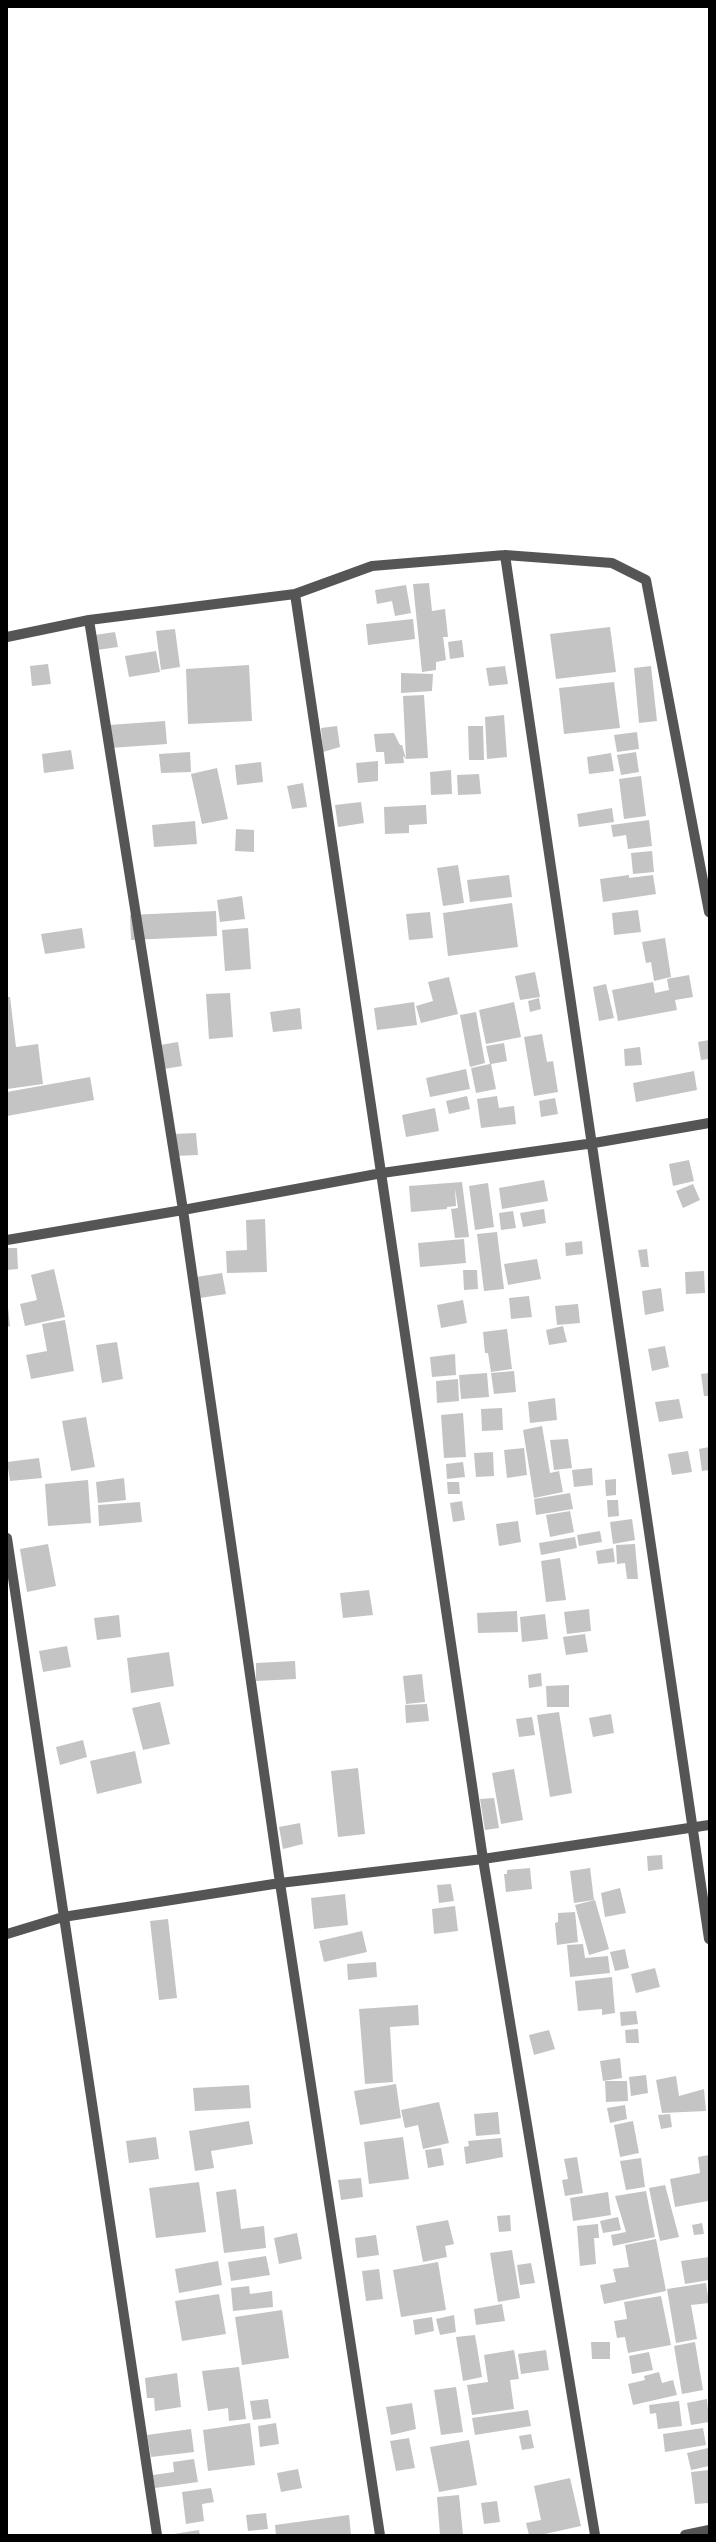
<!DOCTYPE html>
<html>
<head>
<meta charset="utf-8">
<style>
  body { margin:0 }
  #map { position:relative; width:716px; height:2542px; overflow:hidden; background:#fff; font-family:Inter,sans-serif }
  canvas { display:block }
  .frame { position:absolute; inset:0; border:8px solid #000; pointer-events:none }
</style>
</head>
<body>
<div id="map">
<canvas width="716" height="2542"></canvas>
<div class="frame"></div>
</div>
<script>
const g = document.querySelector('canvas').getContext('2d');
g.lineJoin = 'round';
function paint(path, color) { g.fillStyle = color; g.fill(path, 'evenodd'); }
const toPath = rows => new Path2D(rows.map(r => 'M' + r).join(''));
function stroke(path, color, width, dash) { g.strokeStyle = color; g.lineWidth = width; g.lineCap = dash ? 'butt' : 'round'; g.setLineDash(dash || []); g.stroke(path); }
paint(toPath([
  [429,583,432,611,445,609,448,637,443,637,446,660,436,662,436,670,422,672,413,584],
  [406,585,411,613,395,616,392,601,377,604,375,590],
  [413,619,415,639,368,645,366,624],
  [610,627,616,672,556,679,550,634],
  [175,629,180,667,161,670,156,631],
  [115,632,118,647,97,650,95,635],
  [462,640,464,657,450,659,448,642],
  [156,651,160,672,129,677,125,656],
  [48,664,51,684,32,686,30,666],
  [249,665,252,721,188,724,186,669],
  [505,666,508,684,489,686,486,668],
  [651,666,657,721,639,723,634,668],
  [401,673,433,674,432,691,401,693],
  [614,682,620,728,564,734,559,688],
  [424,695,428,758,406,759,403,696],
  [504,715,507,757,487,759,485,717],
  [165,721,167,744,110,748,109,725],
  [337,726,340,747,323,752,321,728],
  [468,726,483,726,484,760,469,760],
  [637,732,639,749,617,752,614,735],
  [394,733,400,745,402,745,406,759,403,756,404,763,385,764,384,752,376,752,374,734],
  [71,750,74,769,44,773,42,754],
  [190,752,191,772,161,773,159,754],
  [636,752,639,772,621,775,617,755],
  [611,753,614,771,589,774,587,757],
  [378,761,378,781,358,783,356,763],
  [261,762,263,782,237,785,235,765],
  [217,768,228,819,202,824,191,774],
  [451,770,452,794,431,795,430,772],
  [479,774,481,794,458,795,457,775],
  [641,776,646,816,624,819,619,779],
  [303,783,307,807,292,809,287,786],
  [361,802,364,823,338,827,335,805],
  [426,805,427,824,409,825,409,833,385,834,384,807],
  [612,808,614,822,579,827,577,814],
  [649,820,652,846,628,849,626,835,613,837,611,825],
  [195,821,197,844,154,847,152,825],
  [236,829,254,830,254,852,235,851],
  [652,851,654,872,633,874,631,853],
  [458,865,464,903,443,906,437,868],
  [509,875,512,897,470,902,467,880],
  [629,875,629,878,653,875,656,894,603,902,600,879],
  [242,896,245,919,220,922,217,900],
  [512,903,518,947,448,956,443,913],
  [638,910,641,932,614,935,612,913],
  [216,911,217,936,131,940,130,915],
  [430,912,433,938,409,940,406,914],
  [82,928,85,948,45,954,41,934],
  [248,928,251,969,225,971,222,930],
  [665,938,671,977,654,981,651,962,646,963,642,942],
  [535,972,540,997,520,1000,515,976],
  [689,975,693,997,675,1000,677,1010,618,1021,612,990,653,982,655,993,669,990,667,979],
  [449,977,458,1014,421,1023,416,1006,433,1001,428,982],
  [606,984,614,1018,599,1021,593,987],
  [230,993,233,1037,209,1039,206,994],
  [7,997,10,997,16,1047,38,1044,43,1084,7,1089],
  [539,998,541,1009,530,1012,528,1001],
  [414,1002,417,1025,377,1030,374,1008],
  [514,1002,521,1037,486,1044,479,1010],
  [300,1008,302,1029,273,1032,270,1012],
  [476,1012,485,1063,470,1067,460,1015],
  [542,1034,547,1062,553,1061,558,1092,534,1096,524,1037],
  [709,1040,709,1059,701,1060,698,1042],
  [178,1042,182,1066,158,1070,154,1046],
  [504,1043,507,1061,491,1064,496,1089,476,1093,471,1068,490,1064,486,1046],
  [640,1047,642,1065,625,1066,624,1049],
  [466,1069,470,1089,430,1097,426,1078],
  [694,1071,697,1090,636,1102,633,1083],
  [90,1077,94,1100,7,1116,7,1092],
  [467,1096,470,1109,449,1114,446,1101],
  [497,1096,499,1108,514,1106,516,1124,481,1128,477,1099],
  [555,1098,558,1114,541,1117,539,1101],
  [435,1108,439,1131,406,1137,402,1115],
  [196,1133,198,1155,174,1156,172,1134],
  [689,1160,694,1181,673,1186,669,1164],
  [544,1180,548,1201,502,1209,499,1188],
  [462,1182,469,1237,455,1238,451,1209,458,1208,455,1188,456,1206,447,1207,447,1209,411,1212,409,1186],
  [488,1183,494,1227,475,1230,469,1186],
  [693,1184,700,1200,683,1208,676,1191],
  [544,1209,546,1223,523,1227,520,1213],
  [513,1211,516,1228,501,1230,499,1213],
  [265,1219,267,1272,227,1273,226,1251,247,1250,246,1220],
  [497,1232,504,1289,484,1291,477,1234],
  [464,1239,466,1263,420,1267,418,1243],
  [582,1241,583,1254,566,1256,565,1243],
  [7,1248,17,1248,18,1269,7,1270],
  [647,1249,649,1267,641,1267,638,1250],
  [537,1259,541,1279,508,1285,504,1264],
  [54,1269,65,1317,25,1326,20,1304,37,1300,31,1275],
  [463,1270,477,1270,478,1289,464,1290],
  [704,1271,705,1293,686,1294,685,1272],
  [222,1273,226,1294,200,1298,196,1277],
  [661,1288,664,1311,645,1315,642,1291],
  [529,1296,532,1317,511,1319,509,1298],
  [463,1300,467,1323,441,1328,437,1305],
  [578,1304,580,1323,557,1325,555,1306],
  [8,1307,10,1326,7,1327,7,1308],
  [65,1320,74,1371,31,1379,26,1355,47,1351,42,1324],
  [563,1326,567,1342,549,1345,546,1330],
  [507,1329,512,1369,491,1372,488,1353,485,1353,483,1332],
  [117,1342,123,1379,102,1383,96,1345],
  [665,1346,669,1367,652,1371,648,1349],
  [455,1354,456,1375,432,1377,430,1357],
  [514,1371,516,1392,494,1394,491,1373],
  [487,1373,489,1397,461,1399,459,1375],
  [709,1373,709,1396,704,1396,701,1374],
  [458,1379,459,1401,437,1403,436,1381],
  [555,1398,557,1420,530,1423,528,1402],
  [679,1399,683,1418,659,1422,655,1402],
  [502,1408,503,1430,482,1431,481,1409],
  [463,1413,466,1457,444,1458,441,1415],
  [86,1417,95,1467,71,1471,62,1421],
  [542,1426,550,1473,559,1471,563,1492,534,1498,523,1430],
  [568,1439,572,1468,554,1470,550,1440],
  [709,1447,709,1470,702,1471,699,1449],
  [524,1448,527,1475,507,1478,504,1450],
  [688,1451,692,1472,672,1475,668,1454],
  [493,1452,494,1476,476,1477,474,1453],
  [39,1458,42,1478,10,1481,7,1462],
  [463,1462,465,1477,447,1479,446,1464],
  [592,1468,593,1485,574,1487,572,1470],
  [124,1478,126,1500,98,1503,96,1482],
  [616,1479,616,1495,606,1496,605,1480],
  [88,1480,91,1523,48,1526,45,1484],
  [447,1482,459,1482,460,1494,448,1494],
  [570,1493,573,1509,536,1515,534,1499],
  [607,1500,618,1500,619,1516,608,1517],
  [462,1501,465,1520,453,1522,450,1503],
  [140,1502,142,1522,99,1526,98,1505],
  [570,1511,574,1532,550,1537,546,1515],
  [632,1519,635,1540,613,1544,610,1522],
  [518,1521,521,1542,499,1546,496,1524],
  [600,1531,602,1542,579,1546,577,1535],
  [575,1537,577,1548,541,1555,539,1543],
  [48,1544,56,1586,27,1592,20,1549],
  [635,1544,638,1579,627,1579,625,1563,617,1564,616,1545],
  [613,1548,615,1562,598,1564,596,1551],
  [560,1558,566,1600,546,1602,541,1561],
  [369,1590,373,1615,343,1618,340,1593],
  [589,1609,591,1631,567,1634,564,1612],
  [517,1611,518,1632,478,1633,477,1613],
  [545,1614,548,1639,522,1642,520,1617],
  [119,1615,121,1637,97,1640,94,1618],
  [585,1634,588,1652,566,1655,563,1637],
  [67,1646,71,1667,43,1672,39,1651],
  [169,1652,174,1686,131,1693,127,1658],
  [295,1661,296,1679,256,1681,256,1663],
  [541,1673,542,1686,529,1688,528,1675],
  [422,1674,425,1702,406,1704,403,1676],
  [569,1685,569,1707,547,1707,546,1686],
  [160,1702,170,1744,143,1750,132,1708],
  [427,1704,429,1721,406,1723,405,1705],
  [559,1712,572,1793,550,1797,537,1715],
  [611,1714,614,1733,593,1737,589,1718],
  [532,1717,535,1735,519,1737,516,1719],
  [83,1740,87,1757,60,1765,56,1747],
  [135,1751,142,1783,97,1794,90,1761],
  [358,1768,365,1834,338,1837,331,1771],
  [514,1769,523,1820,501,1824,492,1773],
  [494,1798,499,1828,485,1830,480,1799],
  [300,1823,303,1844,283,1849,279,1827],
  [662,1855,663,1869,648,1871,647,1856],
  [530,1868,532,1889,506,1892,504,1874,507,1874,507,1870],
  [590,1868,594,1900,574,1903,570,1871],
  [451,1884,454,1901,439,1903,437,1885],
  [620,1888,626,1913,605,1917,601,1893],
  [345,1894,348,1925,314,1929,311,1898],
  [595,1900,609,1949,589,1955,575,1905],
  [455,1906,458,1931,434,1934,432,1909],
  [575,1912,578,1942,557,1945,555,1923,558,1922,558,1913],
  [168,1919,177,1998,159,2000,150,1921],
  [362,1931,367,1952,324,1962,319,1941],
  [583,1944,585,1958,608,1956,610,1973,570,1977,567,1945],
  [625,1949,629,1968,615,1971,610,1952],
  [376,1962,377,1977,348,1980,347,1964],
  [655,1968,660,1987,636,1993,631,1974],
  [612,1977,615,2013,602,2015,602,2009,578,2011,575,1981],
  [418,2005,419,2025,390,2027,393,2082,365,2084,359,2009],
  [636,2011,638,2024,621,2026,620,2012],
  [638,2029,639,2043,626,2043,625,2030],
  [549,2030,555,2049,534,2055,529,2035],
  [620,2058,622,2078,603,2081,600,2061],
  [646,2075,648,2093,631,2096,629,2077],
  [676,2076,679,2096,704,2089,706,2111,662,2113,656,2080],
  [605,2081,627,2081,628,2101,606,2102],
  [396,2084,401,2118,360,2125,354,2091],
  [249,2085,251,2108,195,2111,193,2088],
  [439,2102,449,2143,423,2149,418,2125,405,2128,401,2110],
  [625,2105,627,2119,610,2123,607,2108],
  [498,2112,500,2134,476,2136,474,2114],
  [670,2114,672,2127,661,2129,658,2115],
  [249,2121,253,2144,211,2151,214,2168,195,2171,189,2131],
  [633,2121,639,2153,620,2157,614,2125],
  [156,2137,159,2159,129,2163,126,2141],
  [403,2137,409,2179,369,2184,364,2142],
  [501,2138,503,2157,466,2164,464,2147,469,2146,468,2141],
  [441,2148,444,2165,428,2168,425,2150],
  [709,2155,709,2205,708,2201,675,2207,670,2179,700,2173,698,2157],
  [577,2157,583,2193,565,2196,562,2180,568,2179,564,2159],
  [641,2158,645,2187,626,2190,620,2161],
  [361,2178,363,2197,341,2200,338,2180],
  [199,2182,206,2232,156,2238,149,2188],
  [665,2185,679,2237,660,2241,649,2188],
  [236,2189,241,2229,264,2226,266,2248,224,2253,216,2192],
  [646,2191,655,2237,613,2246,611,2235,626,2232,615,2196],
  [608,2192,611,2215,573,2221,570,2198],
  [510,2215,511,2231,499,2232,497,2216],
  [618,2217,621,2230,603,2233,600,2221],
  [448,2220,454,2244,445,2246,447,2257,423,2262,416,2226],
  [702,2223,704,2234,694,2235,692,2225],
  [598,2224,599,2238,594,2238,596,2264,580,2266,577,2226],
  [297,2233,302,2259,279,2264,274,2238],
  [376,2235,379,2255,357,2258,355,2238],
  [656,2239,666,2291,604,2304,600,2285,616,2282,613,2269,629,2267,625,2245],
  [512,2250,520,2298,498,2302,490,2253],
  [266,2256,270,2275,231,2281,228,2262],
  [709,2257,709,2280,685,2284,681,2261],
  [218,2261,222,2285,179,2293,175,2269],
  [438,2262,446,2310,401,2317,393,2270],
  [531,2263,535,2283,520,2285,517,2265],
  [379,2269,383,2299,366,2301,362,2271],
  [706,2283,709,2303,691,2305,697,2339,676,2343,667,2289],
  [249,2286,250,2294,272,2291,273,2307,233,2311,231,2288],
  [219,2294,226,2334,182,2341,175,2301],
  [661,2296,671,2345,628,2353,625,2337,617,2338,614,2321,627,2319,624,2302],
  [502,2304,505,2321,476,2325,474,2309],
  [282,2310,289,2358,242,2365,235,2317],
  [454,2315,456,2332,440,2335,436,2319],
  [432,2317,434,2331,415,2335,413,2320],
  [475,2335,482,2377,463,2381,456,2337],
  [591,2342,610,2342,610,2359,592,2359],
  [695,2342,703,2390,682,2394,674,2346],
  [514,2350,519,2379,510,2380,514,2409,472,2415,467,2385,488,2382,484,2355],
  [546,2350,549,2370,521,2374,518,2354],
  [649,2352,653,2370,632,2374,629,2356],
  [239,2367,246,2419,229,2421,228,2408,208,2411,202,2371],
  [659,2372,662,2383,673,2380,677,2395,633,2405,628,2384,645,2380,644,2376],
  [177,2373,181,2407,155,2411,154,2398,147,2398,145,2378],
  [456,2387,463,2432,441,2435,434,2390],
  [268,2399,271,2418,253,2420,250,2401],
  [707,2399,709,2422,691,2425,687,2403],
  [679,2401,682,2426,658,2429,656,2413,650,2414,649,2405],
  [412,2403,416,2429,391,2435,386,2407],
  [528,2410,531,2426,475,2435,472,2418],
  [250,2423,255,2465,208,2471,203,2430],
  [276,2423,279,2444,260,2447,258,2426],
  [703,2428,706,2445,665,2452,663,2434],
  [191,2429,194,2452,151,2457,147,2435],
  [531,2434,534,2448,522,2450,519,2436],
  [409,2438,415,2468,396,2471,390,2441],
  [469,2440,477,2485,439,2492,430,2447],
  [708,2448,709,2466,691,2470,687,2453],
  [194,2459,198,2482,155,2488,153,2475,174,2472,173,2462],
  [298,2469,302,2488,281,2492,277,2473],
  [709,2470,709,2503,695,2504,691,2472],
  [570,2478,581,2526,540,2535,529,2535,526,2523,541,2520,534,2486],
  [211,2488,214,2502,202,2504,204,2521,186,2524,182,2492],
  [459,2495,463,2535,440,2535,437,2497],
  [497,2501,500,2522,484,2524,481,2503],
  [266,2513,268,2529,248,2531,246,2515],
  [349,2515,351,2535,276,2535,275,2525],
  [199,2530,200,2535,175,2535,174,2534]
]), '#c4c4c4');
stroke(toPath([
  [505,555,709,1939],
  [295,594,483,1859,595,2535],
  [89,620,183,1210,280,1883,380,2535],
  [7,637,89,620,295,594,372,566,505,555,612,563,646,580,709,912],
  [7,1240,183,1210,382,1173,594,1143,709,1123],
  [7,1538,157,2535],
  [7,1934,63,1917,280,1883,483,1859,709,1825],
  [685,2535,709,2530]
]), '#555', 10);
</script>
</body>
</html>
